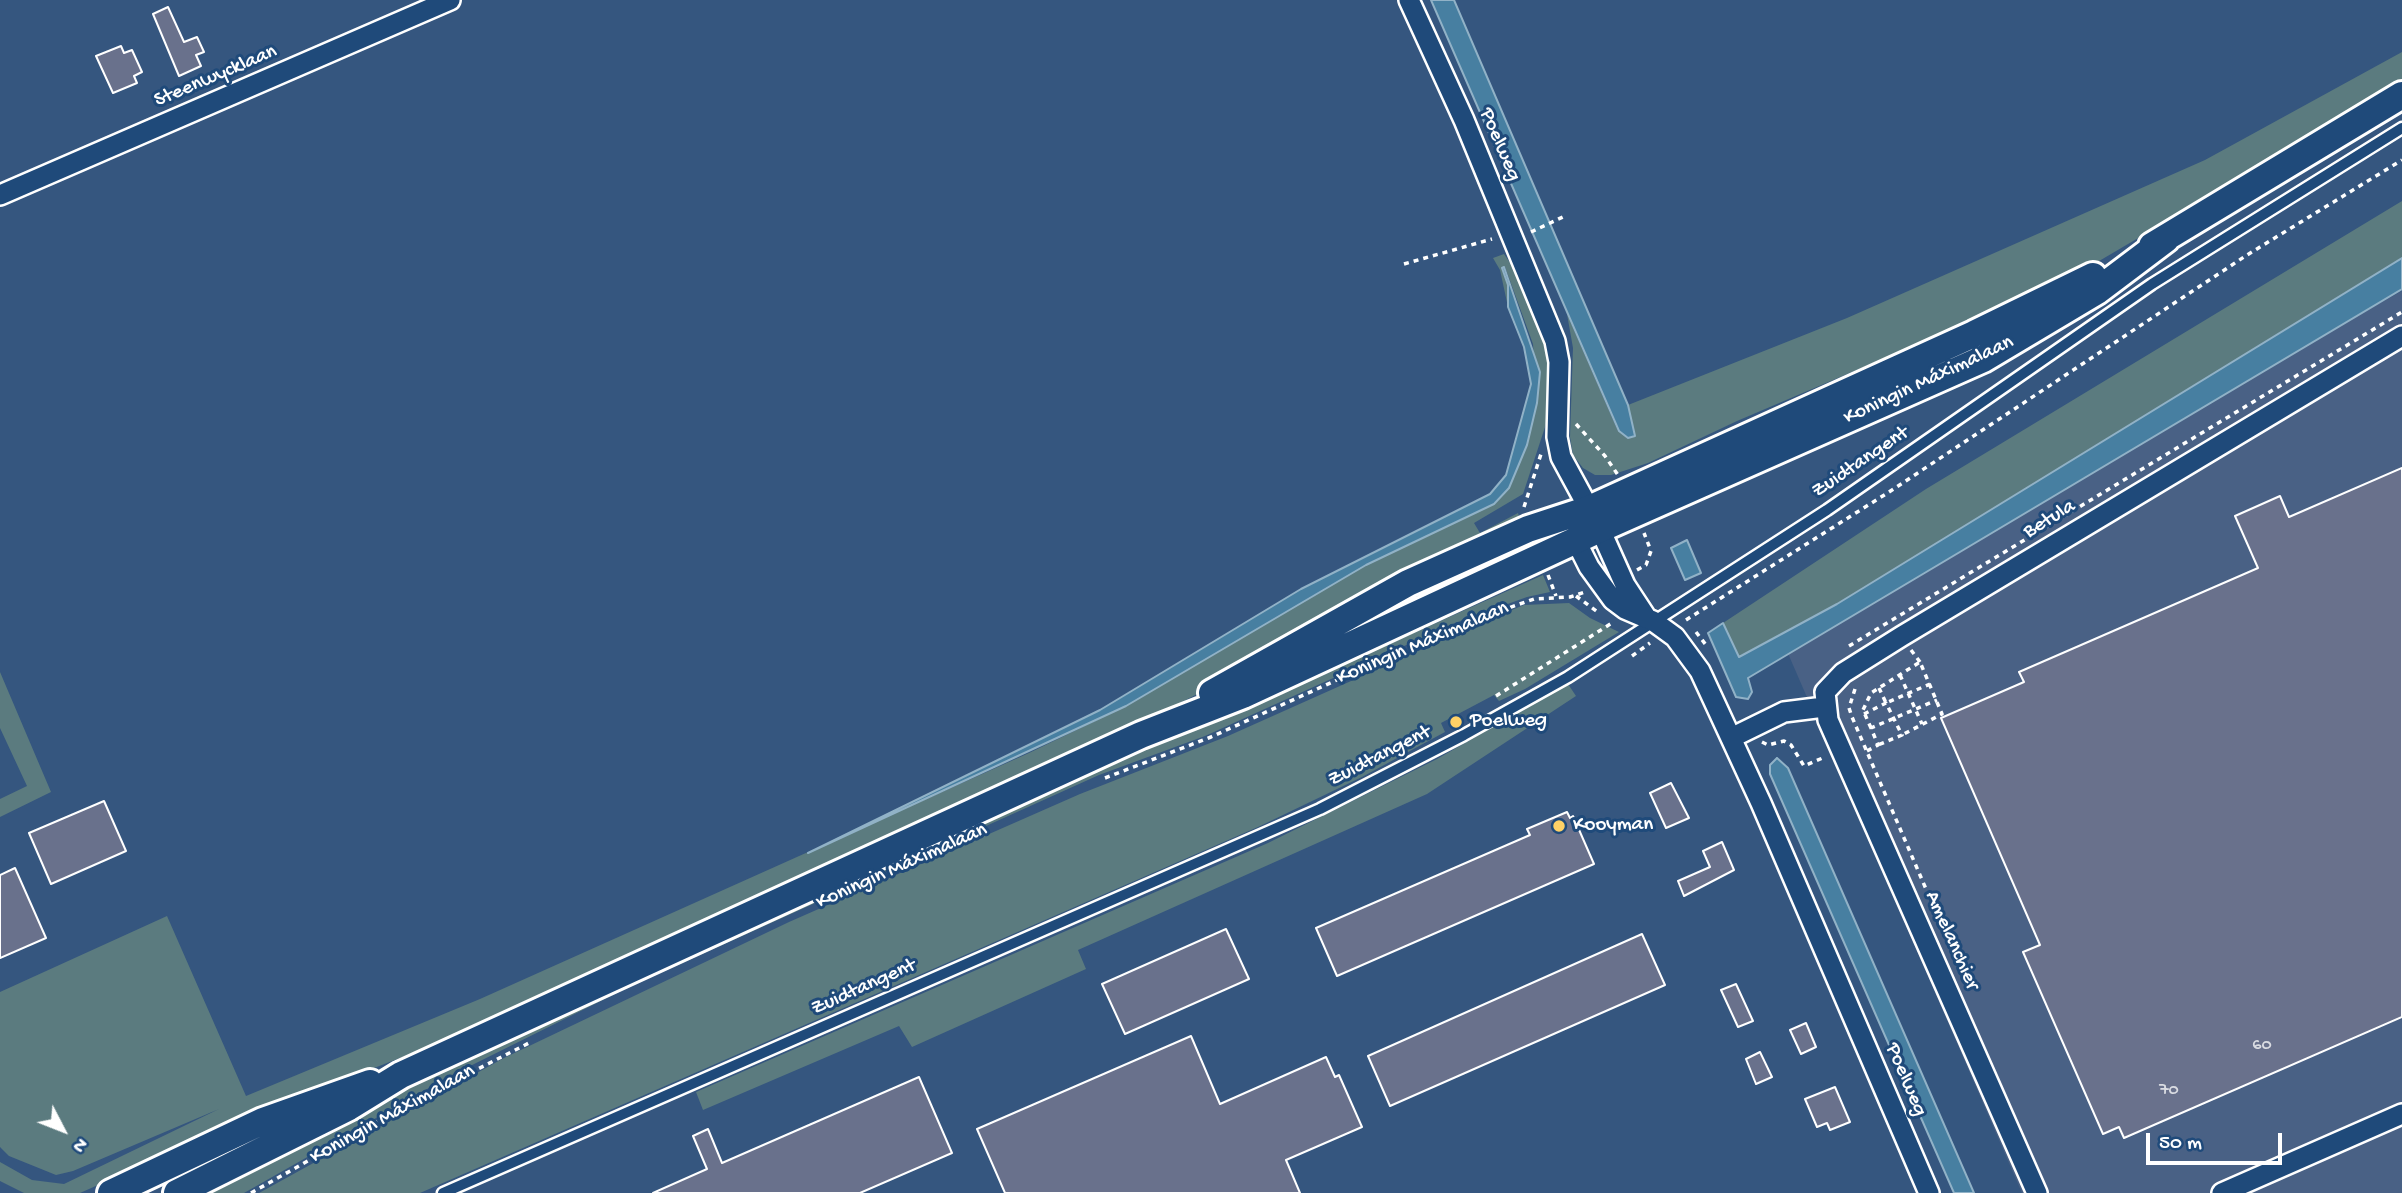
<!DOCTYPE html>
<html>
<head>
<meta charset="utf-8">
<style>
  body { margin:0 }
  #map { position:relative; width:2402px; height:1193px; overflow:hidden; background:#35567f; font-family:"Gochi Hand",sans-serif }
  canvas { display:block }
  .north { position:absolute; left:28px; top:1095px; width:70px; height:70px; -webkit-text-stroke:5px #1f4a7a; paint-order:stroke; rotate:132deg; font-size:19px; font-weight:700; line-height:28px; text-align:center; color:#fff }
  .north::after { content:''; display:block; margin:auto; width:24px; height:32px; background:#fff; clip-path:polygon(50% 0,100% 100%,50% 72%,0 100%) }
  .scale { position:absolute; left:2146px; top:1133px; width:136px; height:32px; box-sizing:border-box; border:4px solid #fff; border-top:0; padding-left:9px; font-size:21px; line-height:24px; white-space:nowrap; color:#fff; -webkit-text-stroke:5px #1f4a7a; paint-order:stroke }
</style>
</head>
<body>
<div id="map">
<canvas width="2402" height="1193"></canvas>
<div class="north">N</div>
<div class="scale">50 m</div>
</div>
<script>
const g = document.querySelector('canvas').getContext('2d');
g.lineJoin = 'round';
function paint(path, color) { g.fillStyle = color; g.fill(path, 'evenodd'); }
const toPath = rows => new Path2D(rows.map(r => 'M' + r).join(''));
function stroke(path, color, width, dash) { g.strokeStyle = color; g.lineWidth = width; g.lineCap = dash ? 'butt' : 'round'; g.setLineDash(dash || []); g.stroke(path); }
function label(font, color, halo, rows, align = 'center') {
  g.font = font + ' "Gochi Hand",sans-serif'; g.lineWidth = 6; g.setLineDash([]); g.textBaseline = 'middle'; g.strokeStyle = halo; g.fillStyle = color; for (const [text, x, y, turn = 0] of rows) {
    g.save(); g.translate(x, y); g.rotate((+turn || 0) * Math.PI / 180); g.textAlign = isNaN(turn) ? turn : align; if (halo) g.strokeText(text, 0, 0); g.fillText(text, 0, 0); g.restore();
  }
}
paint(toPath([
  [2402,291,2402,1193,2022,1193,1780,635]
]), '#496185');
paint(toPath([
  [2402,52,2402,83,2094,264,2009,305,1737,421,1648,463,1611,475,1595,475,1583,468,1573,455,1570,437,1573,348,1567,314,1618,431,1635,435,1628,405,1847,318,2205,160],
  [2402,201,2402,258,1837,604,1738,657,1723,623,1926,489],
  [1504,254,1515,270,1540,324,1552,375,1549,415,1523,494,1474,523,1480,533,1518,513,1522,526,1120,734,604,972,431,1046,281,1104,80,1193,24,1193,0,1181,0,1162,32,1180,64,1184,219,1109,73,1171,56,1175,9,1156,0,1147,0,992,167,916,246,1096,480,999,1029,753,1126,706,1366,565,1494,504,1537,403,1533,344,1505,267,1502,269,1508,285,1508,307,1500,270,1493,258],
  [1543,575,1550,592,1527,597,1455,623,1205,736,1099,775,629,987,450,1076,244,1193,194,1193,457,1061,1269,690,1369,653],
  [1569,603,1590,618,1619,632,1525,689,1499,701,1494,695,1441,723,1445,732,1362,777,1258,827,420,1193,259,1193,504,1058,789,922,1080,794,1228,736,1492,618,1524,605],
  [0,672,51,792,0,817,0,799,27,786,0,728],
  [1568,684,1576,696,1427,794,1078,950,1086,969,912,1047,899,1026,703,1110,696,1092,1268,843,1437,759]
]), '#5b7b7f');
const water = toPath([
  [1431,0,1454,0,1628,405,1635,436,1628,438,1619,431,1431,0],
  [2402,258,2402,289,1748,678,1752,692,1748,699,1736,697,1708,633,1723,623,1739,657,1837,604,2402,258],
  [1504,267,1540,372,1537,403,1527,445,1509,488,1494,504,1366,565,1126,706,808,853,1100,710,1301,589,1490,494,1506,475,1531,384,1524,347,1508,307,1508,285,1502,268,1504,267],
  [1687,540,1701,573,1685,580,1671,548,1687,540],
  [1777,758,1788,768,1974,1193,1954,1193,1770,774,1770,765,1777,758]
]);
paint(water, '#477fa1');
stroke(water, '#91b2c7', 2);
const building = toPath([
  [168,7,184,42,197,37,204,52,196,55,201,66,179,76,153,14,168,7],
  [121,46,124,53,132,50,142,72,134,76,137,83,113,93,96,56,121,46],
  [2402,468,2402,1017,2124,1138,2119,1127,2103,1134,2023,952,2040,945,1941,718,2024,682,2019,672,2258,568,2235,516,2280,496,2289,517,2402,468],
  [1671,783,1689,818,1666,828,1650,793,1671,783],
  [104,801,126,851,51,884,29,833,104,801],
  [1567,812,1570,818,1573,816,1594,864,1337,976,1316,928,1530,835,1527,829,1567,812],
  [1722,842,1734,870,1684,896,1678,881,1710,867,1703,851,1722,842],
  [15,868,46,938,0,958,0,875,15,868],
  [1226,929,1249,979,1125,1034,1102,984,1226,929],
  [1642,934,1665,985,1390,1106,1368,1056,1642,934],
  [1736,984,1753,1021,1738,1027,1721,990,1736,984],
  [1806,1023,1816,1047,1801,1054,1790,1030,1806,1023],
  [1191,1036,1220,1104,1326,1057,1335,1077,1339,1075,1362,1127,1286,1160,1300,1193,1005,1193,977,1129,1191,1036],
  [1760,1052,1772,1077,1756,1084,1746,1059,1760,1052],
  [919,1077,952,1153,860,1193,653,1193,707,1169,693,1136,708,1129,722,1163,919,1077],
  [1835,1087,1850,1122,1830,1130,1827,1123,1817,1127,1805,1099,1835,1087]
]);
paint(building, '#69718c');
stroke(building, '#fff', 2);
const lane = toPath([
  [443,1193,1320,809,1464,735,1568,677,1827,510,2152,284,2402,128]
]);
const street = toPath([
  [1409,0,1464,120,1555,341,1559,362,1557,437,1561,457,1600,529,1625,585,1646,617],
  [0,195,450,0],
  [1581,528,1576,541,1589,567,1613,600,1625,609,1653,621,1675,637,1700,671,1761,803,1929,1193],
  [1731,738,1784,712,1824,707],
  [2037,1193,1828,720,1825,692,1843,673,1902,636,2402,336],
  [2222,1193,2402,1114]
]);
const secondary = toPath([
  [2152,246,2402,95],
  [1212,693,1408,583,1528,529,1589,509,1974,334,2093,276],
  [111,1193,263,1121,370,1083],
  [177,1193,349,1107,401,1075,1141,735,1243,695,1600,529,1983,359,2097,291,2166,239]
]);
stroke(lane, '#fff', 15);
stroke(street, '#fff', 24);
stroke(secondary, '#fff', 32);
stroke(toPath([
  [1531,232,1567,215],
  [1404,264,1492,239],
  [1576,424,1605,456,1618,475],
  [1524,507,1541,454],
  [1637,570,1646,565,1651,551,1644,533],
  [1548,575,1556,596],
  [1576,596,1599,613],
  [1686,620,1889,492,2247,255,2402,160],
  [1696,632,1706,645],
  [1849,646,2402,312],
  [1911,650,1920,662],
  [1632,656,1650,643],
  [1900,675,1922,724],
  [1879,688,1886,703,1930,684],
  [1855,689,1849,708,1852,717,1966,982],
  [1496,696,1612,623],
  [1864,714,1886,703,1902,735,1878,745],
  [1871,728,1863,710,1871,693,1920,662,1942,714,1902,735],
  [1762,742,1768,745,1784,741,1791,745,1804,766,1825,757],
  [1867,751,1878,745,1871,728,1937,700],
  [1105,778,1211,737,1454,627,1534,599,1570,597,1585,592],
  [251,1193,409,1104,529,1043]
]), '#fff', 3.5, [5, 5]);
stroke(lane, '#1f4a7a', 10);
stroke(street, '#1f4a7a', 19);
stroke(secondary, '#1f4a7a', 26);
for (const [x, y, r, color] of [
  [1456,722,7,"#ffd166"],
  [1559,826,7,"#ffd166"]
]) { const dot = new Path2D(); dot.arc(x, y, r, 0, 2 * Math.PI); g.fillStyle = color; g.fill(dot); stroke(dot, '#1f4a7a', 2.5); }
label('18px', '#dadce2', null, [
  ["60",2262,1046],
  ["70",2169,1091]
]);
label('21px', '#fff', '#1f4a7a', [
  ["Steenwycklaan",216,77,-23],
  ["Poelweg",1499,145,67],
  ["Koningin Máximalaan",1929,381,-25],
  ["Zuidtangent",1861,463,-34],
  ["Betula",2050,520,-31],
  ["Koningin Máximalaan",1423,644,-23],
  ["Zuidtangent",1380,757,-27],
  ["Koningin Máximalaan",902,867,-24],
  ["Amelanchier",1951,941,66],
  ["Zuidtangent",864,988,-24],
  ["Poelweg",1905,1080,67],
  ["Koningin Máximalaan",393,1115,-29]
]);
label('21px', '#fff', '#1f4a7a', [
  ["Poelweg",1470,722],
  ["Kooyman",1573,826]
], 'left');
</script>
</body>
</html>
